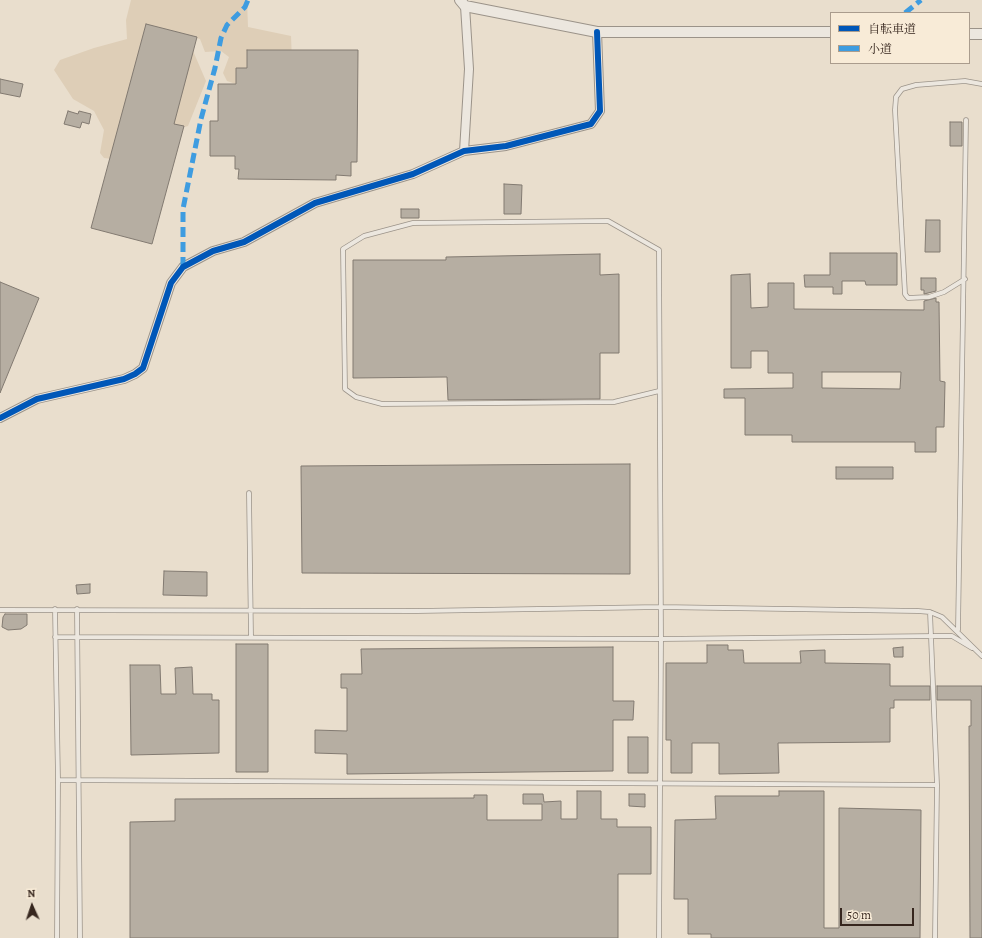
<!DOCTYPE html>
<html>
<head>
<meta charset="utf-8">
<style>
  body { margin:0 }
  #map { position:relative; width:982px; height:938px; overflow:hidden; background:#e9decd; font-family:Alegreya,"Noto Serif JP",serif }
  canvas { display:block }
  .legend { position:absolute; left:830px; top:12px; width:140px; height:52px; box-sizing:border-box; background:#f8ebd7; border:1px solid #aa9c8d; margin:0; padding:5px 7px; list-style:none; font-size:12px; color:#36261e }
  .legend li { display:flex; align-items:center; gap:8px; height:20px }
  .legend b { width:20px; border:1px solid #aa9c8d }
  .north { position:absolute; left:12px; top:886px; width:40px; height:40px; -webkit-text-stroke:3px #f8ebd7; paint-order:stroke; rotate:357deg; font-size:11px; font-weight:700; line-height:16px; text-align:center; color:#36261e }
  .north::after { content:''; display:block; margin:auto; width:14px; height:18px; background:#36261e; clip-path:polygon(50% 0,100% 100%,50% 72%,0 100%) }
  .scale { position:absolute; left:840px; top:908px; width:74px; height:18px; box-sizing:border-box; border:2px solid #36261e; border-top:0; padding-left:5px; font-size:12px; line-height:14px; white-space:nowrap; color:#36261e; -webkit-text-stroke:3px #f8ebd7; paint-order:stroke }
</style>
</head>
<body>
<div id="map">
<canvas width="982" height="938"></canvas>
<ul class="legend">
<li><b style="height:5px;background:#0057b8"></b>自転車道</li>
<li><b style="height:5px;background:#3e9ce0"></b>小道</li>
</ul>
<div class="north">N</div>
<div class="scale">50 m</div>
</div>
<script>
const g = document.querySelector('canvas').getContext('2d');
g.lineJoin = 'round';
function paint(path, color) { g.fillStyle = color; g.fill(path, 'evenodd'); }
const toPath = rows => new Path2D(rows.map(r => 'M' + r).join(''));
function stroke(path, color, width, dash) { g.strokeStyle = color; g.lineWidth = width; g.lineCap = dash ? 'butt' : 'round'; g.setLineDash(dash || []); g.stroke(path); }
paint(toPath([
  [131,0,247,0,248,27,291,36,292,61,252,81,236,84,227,81,223,73,229,57,221,51,205,52,200,39,192,37,190,44,206,81,188,126,168,132,112,159,104,158,100,153,104,130,94,111,73,99,54,70,60,60,94,48,127,39,126,20]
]), '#deceb7');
const building = toPath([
  [146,24,197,37,174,124,184,126,152,244,91,228,146,24],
  [247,50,358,50,357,162,351,162,351,176,336,175,336,180,238,179,239,169,235,169,235,156,210,156,210,121,218,121,218,84,236,84,236,68,247,68,247,50],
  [0,79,23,84,20,97,0,93,0,79],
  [68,111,78,114,79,111,91,114,89,124,82,122,80,128,64,124,68,111],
  [950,122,962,122,962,146,950,146,950,122],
  [504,184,522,185,521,214,504,214,504,184],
  [401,209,419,209,419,218,401,218,401,209],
  [926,220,940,220,940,252,925,252,926,220],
  [830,253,897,253,897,285,866,285,865,281,842,281,842,294,833,294,833,287,805,287,804,275,830,275,830,253],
  [600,254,600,275,619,274,619,353,600,353,600,399,448,400,447,377,353,378,353,260,446,260,446,257,600,254],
  [750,274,751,308,768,307,768,283,794,283,794,309,924,310,924,301,936,298,936,302,939,302,940,381,945,382,944,427,936,427,936,452,915,452,915,442,792,442,792,435,745,435,745,398,724,398,724,389,793,388,793,373,768,373,768,351,751,351,751,368,731,368,731,275,750,274],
  [822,372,901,372,900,389,822,388,822,372],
  [921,278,936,278,936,291,924,294,924,290,921,290,921,278],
  [0,282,39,298,0,393,0,282],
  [630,464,630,574,302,573,301,466,630,464],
  [836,467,893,467,893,479,836,479,836,467],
  [164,571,207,572,207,596,163,595,164,571],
  [90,584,90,593,77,594,76,585,90,584],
  [5,614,27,614,27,625,21,629,8,630,2,627,3,617,5,614],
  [236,644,268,644,268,772,236,772,236,644],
  [707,645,728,645,728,650,743,650,744,663,801,663,800,651,825,650,825,663,890,664,890,686,930,686,930,700,894,700,894,708,890,708,890,742,778,743,779,773,719,774,719,743,692,743,692,773,671,773,671,740,666,740,666,663,707,663,707,645],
  [613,647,613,701,634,701,633,720,613,720,613,771,347,774,347,754,315,753,315,730,347,731,347,688,341,688,341,674,362,674,361,649,613,647],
  [903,647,903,657,894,657,893,648,903,647],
  [130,665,160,665,161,694,176,694,175,668,192,667,193,694,212,694,212,700,219,700,219,753,131,755,130,665],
  [937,686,982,686,982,938,970,938,969,726,971,726,971,700,937,700,937,686],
  [628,737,648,737,648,773,628,773,628,737],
  [577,791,601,791,601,819,617,819,617,827,651,827,651,874,618,874,618,938,130,938,130,822,175,821,175,799,474,798,474,795,487,795,487,820,542,820,542,804,523,804,523,794,543,794,544,802,561,801,561,819,577,819,577,791],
  [779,791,824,791,824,928,839,928,839,808,921,810,920,938,711,938,711,934,688,934,688,899,674,899,675,820,716,819,715,796,779,796,779,791],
  [629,794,645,794,645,807,629,806,629,794]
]);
paint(building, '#b6aea2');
stroke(building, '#827a71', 1);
const service = toPath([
  [965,279,944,292,929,297,908,298,905,294,895,110,896,97,902,89,916,85,965,81,982,84],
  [249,493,251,637],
  [55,609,58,780,57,938],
  [77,609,80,938],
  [0,610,417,611,660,607,918,611,930,612,942,617,982,656],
  [930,612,937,785,935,938],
  [958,630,966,120],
  [55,637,661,639,937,636,952,636,972,648],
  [58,780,937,785],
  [659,938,661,639,659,250,608,221,413,223,364,236,343,249,345,389,356,397,382,404,614,402,659,391]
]);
const minor = toPath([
  [464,151,469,69,465,6],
  [0,418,37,399,124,379,135,374,143,368,171,283,183,267,213,251,244,242,315,203,413,174,464,151,506,146,591,124,600,111,597,32]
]);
const tertiary = toPath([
  [460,0,465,6,597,32,831,32],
  [969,34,982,34]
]);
stroke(service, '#9b9389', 5.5);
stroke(minor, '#9b9389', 10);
stroke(tertiary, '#9b9389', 12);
stroke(service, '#ece7df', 4);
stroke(minor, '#ece7df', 8);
stroke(tertiary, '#ece7df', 10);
stroke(toPath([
  [905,13,921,0],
  [183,267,183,209,201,119,215,68,221,38,227,25,245,7,248,0]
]), '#3e9ce0', 5, [10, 5]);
stroke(toPath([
  [0,418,37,399,124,379,135,374,143,368,171,283,183,267,213,251,244,242,315,203,413,174,464,151,506,146,591,124,600,111,597,32]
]), '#0057b8', 6);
</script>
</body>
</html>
